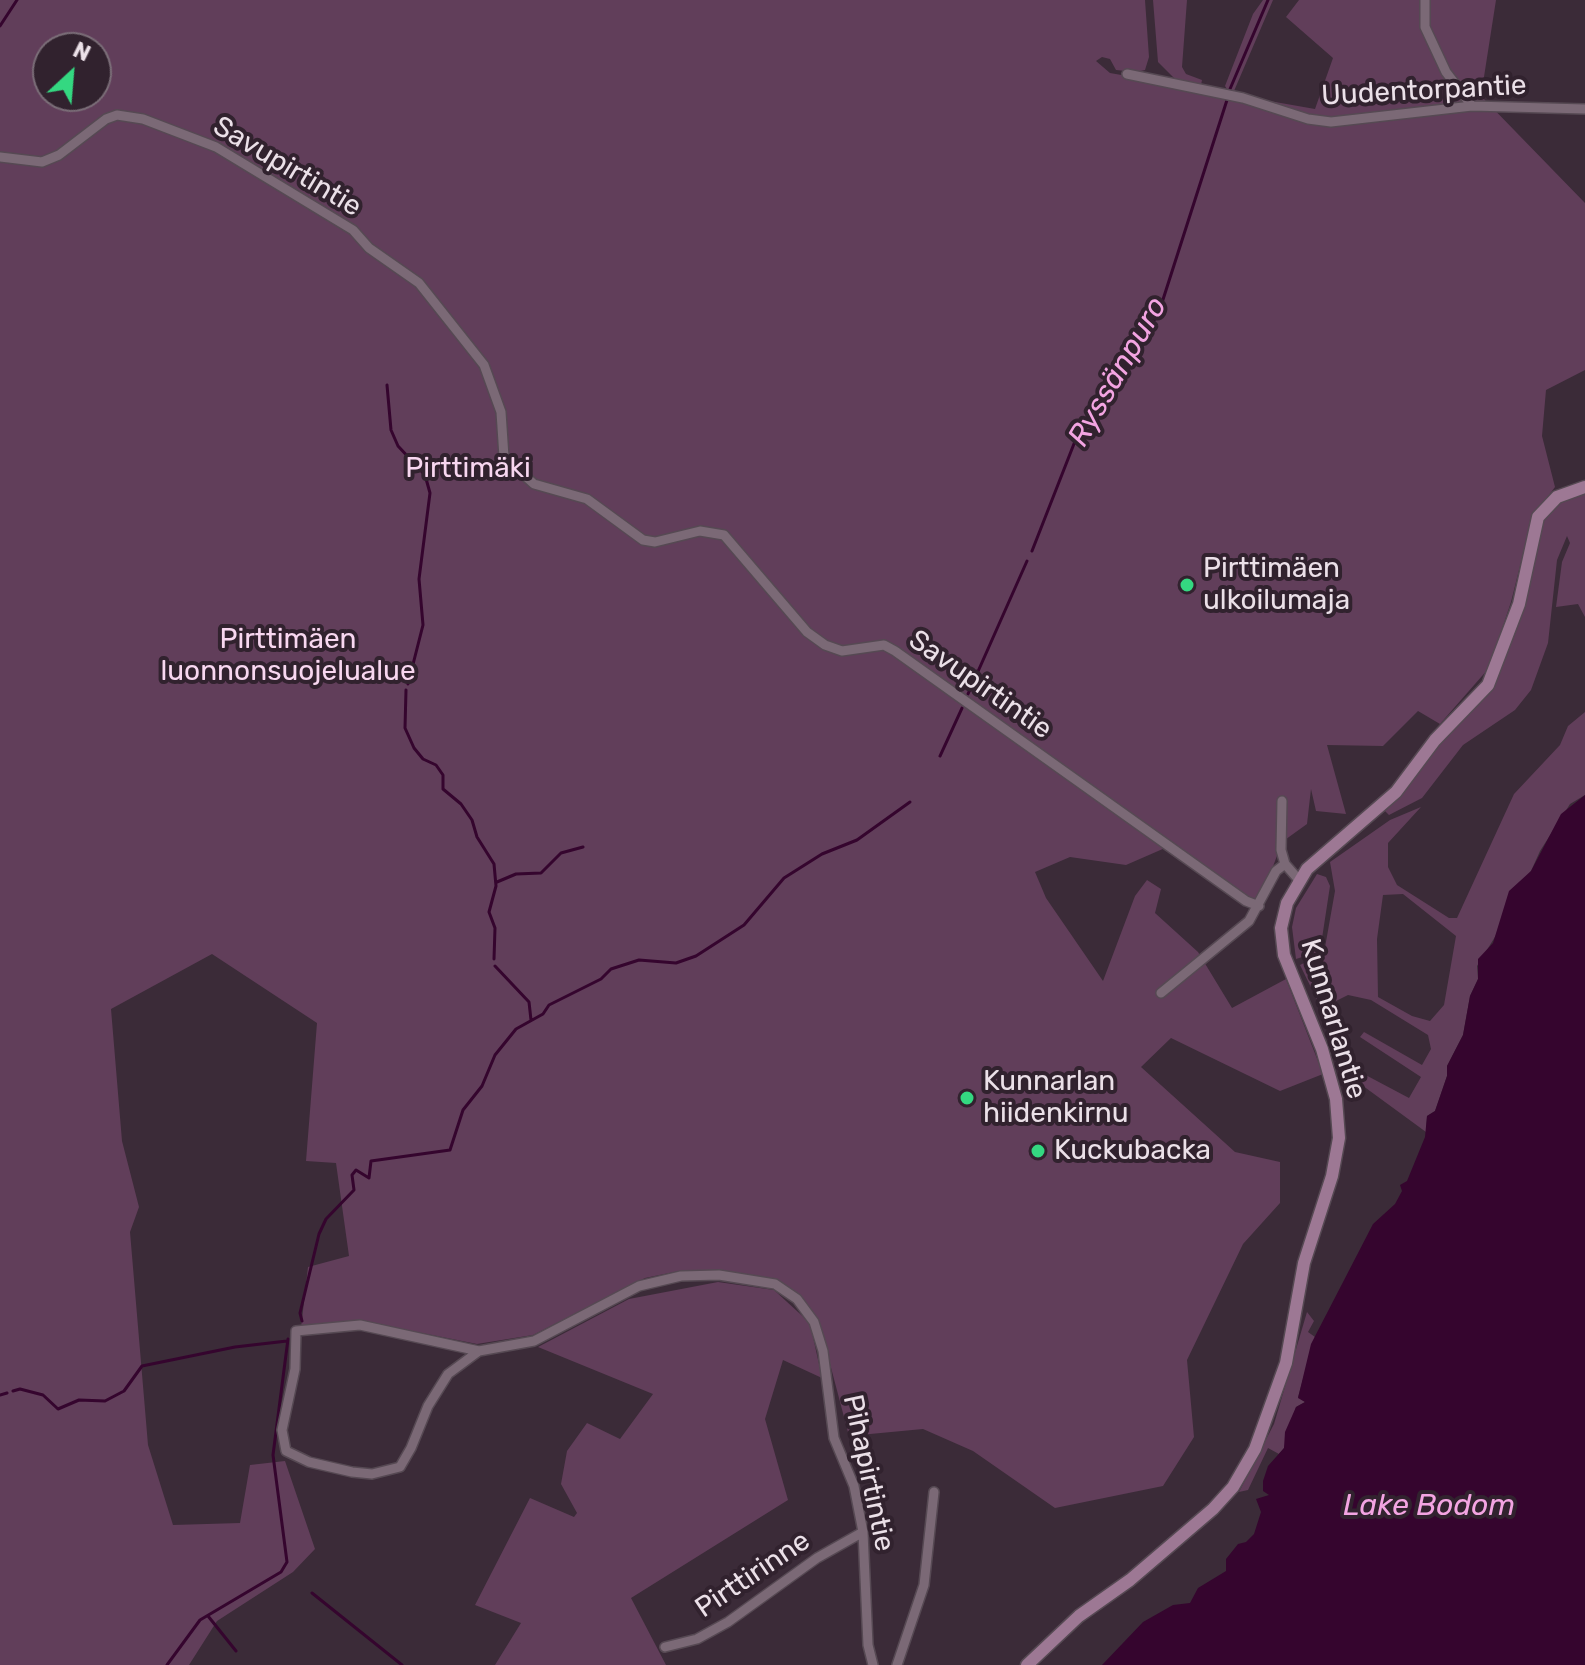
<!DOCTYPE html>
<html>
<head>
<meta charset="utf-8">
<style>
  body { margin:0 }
  #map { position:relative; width:1585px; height:1665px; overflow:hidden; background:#3b2b38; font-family:Rubik,sans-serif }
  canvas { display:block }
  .north { position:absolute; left:32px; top:32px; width:80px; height:80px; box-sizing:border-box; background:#31222e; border:2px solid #7b6e78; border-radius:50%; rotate:26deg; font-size:22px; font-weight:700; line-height:32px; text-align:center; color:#ebe0e8 }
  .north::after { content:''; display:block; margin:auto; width:28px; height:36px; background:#34d881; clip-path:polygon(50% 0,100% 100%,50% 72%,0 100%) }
</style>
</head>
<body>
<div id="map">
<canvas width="1585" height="1665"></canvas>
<div class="north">N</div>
</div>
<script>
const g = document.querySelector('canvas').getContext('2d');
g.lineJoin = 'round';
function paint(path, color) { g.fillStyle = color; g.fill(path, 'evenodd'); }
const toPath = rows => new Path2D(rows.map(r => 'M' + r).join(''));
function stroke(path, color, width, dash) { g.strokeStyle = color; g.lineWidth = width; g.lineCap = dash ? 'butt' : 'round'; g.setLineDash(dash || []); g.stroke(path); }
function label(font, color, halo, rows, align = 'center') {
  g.font = font + ' Rubik,sans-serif'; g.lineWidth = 8; g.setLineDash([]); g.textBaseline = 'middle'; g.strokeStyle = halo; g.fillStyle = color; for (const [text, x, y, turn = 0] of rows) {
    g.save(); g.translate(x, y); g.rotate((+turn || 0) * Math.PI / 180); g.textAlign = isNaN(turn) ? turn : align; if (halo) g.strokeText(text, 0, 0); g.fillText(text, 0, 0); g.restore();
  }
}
paint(toPath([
  [0,0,1145,0,1149,57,1145,70,1136,72,1116,70,1110,59,1102,57,1096,61,1110,73,1315,109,1333,58,1286,17,1299,0,1496,0,1481,96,1585,203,1585,370,1546,390,1542,436,1555,487,1532,518,1511,602,1489,668,1440,724,1418,711,1383,746,1327,745,1346,814,1316,811,1311,789,1307,824,1282,842,1257,910,1165,848,1126,865,1070,857,1035,872,1046,898,1103,981,1135,896,1147,880,1161,889,1155,913,1198,952,1232,1008,1286,979,1323,1074,1280,1091,1171,1038,1141,1067,1235,1152,1280,1162,1280,1203,1243,1244,1187,1360,1194,1437,1163,1486,1055,1508,973,1451,923,1429,849,1436,819,1322,800,1297,780,1283,726,1271,684,1270,645,1278,533,1335,477,1344,362,1321,301,1328,308,1267,349,1256,336,1163,306,1161,317,1023,212,954,111,1009,122,1141,139,1207,130,1232,148,1445,173,1525,240,1523,250,1465,285,1461,315,1549,293,1572,217,1621,189,1665,0,1665],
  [48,48,96,48,96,96,48,96],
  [1153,0,1187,0,1182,67,1186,74,1202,80,1201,85,1174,78,1158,62],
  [1263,0,1273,0,1234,91,1228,91,1225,86,1253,14],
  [1585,492,1585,617,1578,604,1556,607,1562,562,1570,543,1567,536,1557,560,1548,643,1531,690,1515,710,1463,745,1422,798,1389,815,1384,810,1497,676,1515,634,1533,568,1536,534,1545,514,1557,502],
  [1585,712,1585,795,1570,804,1540,851,1531,871,1508,900,1498,932,1477,966,1478,979,1470,996,1463,1035,1447,1066,1447,1076,1435,1111,1427,1116,1426,1132,1344,1072,1343,1063,1409,1098,1421,1077,1360,1037,1364,1032,1422,1065,1431,1049,1428,1035,1371,1000,1348,995,1330,1004,1324,1014,1300,965,1324,953,1335,891,1330,862,1390,820,1421,807,1388,843,1388,867,1397,885,1449,918,1457,918,1514,794,1560,745,1568,726],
  [1403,894,1456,936,1444,1005,1430,1021,1412,1016,1378,997,1377,939,1383,895],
  [1317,874,1326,877,1330,886,1321,945,1318,952,1296,959,1292,927,1296,908],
  [718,1282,774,1290,810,1323,822,1378,783,1360,765,1419,788,1500,631,1598,666,1665,495,1665,521,1623,475,1605,530,1498,574,1517,577,1513,561,1484,567,1451,587,1423,620,1439,653,1394,538,1347,629,1299],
  [1307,1312,1314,1321,1308,1332,1315,1337,1298,1397,1305,1402,1296,1407,1284,1448,1279,1454,1268,1448,1248,1490,1239,1492,1274,1424]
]), '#613e5a');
paint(toPath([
  [1585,795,1585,1665,1102,1665,1143,1622,1173,1605,1190,1603,1198,1588,1226,1571,1226,1559,1238,1544,1246,1542,1254,1534,1261,1512,1256,1499,1269,1495,1263,1491,1263,1481,1268,1466,1284,1448,1285,1432,1296,1407,1305,1402,1298,1398,1311,1344,1373,1224,1395,1204,1402,1191,1400,1185,1407,1181,1425,1137,1427,1116,1435,1111,1447,1076,1447,1066,1463,1035,1470,996,1478,979,1478,959,1493,943,1509,891,1531,871,1561,814]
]), '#35052e');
stroke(toPath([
  [0,26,17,0],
  [1230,89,1268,0],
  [387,385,391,430,398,446,425,475,430,493,419,579,423,625,408,684],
  [1032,551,1079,431,1127,366,1159,312,1227,100],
  [406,690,405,728,414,748,423,759,436,765,443,775,443,789,461,804,472,820,477,837,494,864,496,886,489,912,495,928,494,959],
  [968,694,1027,561],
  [940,756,962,708],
  [497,882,516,874,541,873,561,853,583,847],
  [495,966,529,1002,531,1020],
  [302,1321,300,1313,319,1234,326,1219,354,1190,352,1175,356,1170,369,1178,371,1161,450,1150,463,1110,482,1086,495,1055,516,1029,543,1014,549,1005,601,979,611,969,639,960,676,963,696,956,744,925,784,878,822,854,857,840,910,802],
  [13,1391,20,1389,43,1395,58,1409,79,1400,105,1401,124,1391,142,1366,235,1347,287,1341],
  [0,1395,7,1393],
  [312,1593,402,1665],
  [208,1616,236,1651],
  [167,1665,200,1620,281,1572,287,1562,273,1455,288,1339]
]), '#35052e', 3);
const street = toPath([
  [1425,0,1425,27,1446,72,1472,106],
  [1127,74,1243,98,1308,119,1331,122,1472,106,1585,109],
  [0,157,42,162,59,155,106,119,117,115,143,119,216,147,353,230,369,248,419,283,484,365,501,412,504,457,534,484,587,499,643,540,655,542,700,531,724,535,807,632,825,645,842,651,884,645,895,651,1246,901,1259,906],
  [1282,801,1281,850,1285,864,1299,880],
  [1161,993,1249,921,1276,871,1285,864],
  [479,1351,448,1374,428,1406,411,1448,400,1467,372,1474,352,1472,309,1462,286,1451,282,1430,295,1369,296,1331,360,1325,479,1351,534,1341,639,1286,681,1276,719,1275,775,1284,797,1299,814,1322,823,1351,834,1438,854,1486,863,1532,868,1645,873,1665],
  [665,1647,697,1639,728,1622,817,1558,863,1532],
  [897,1665,924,1585,934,1492]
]);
const secondary = toPath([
  [1027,1665,1079,1616,1130,1580,1213,1509,1233,1487,1255,1449,1286,1363,1304,1263,1332,1176,1339,1138,1336,1099,1322,1049,1284,955,1281,928,1287,903,1307,869,1396,792,1435,740,1488,685,1519,604,1538,517,1557,497,1585,487]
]);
stroke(street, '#564953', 12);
stroke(secondary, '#564953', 15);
stroke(street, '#7b6976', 9);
stroke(secondary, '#9d7894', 12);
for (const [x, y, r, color] of [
  [1187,585,8,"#34d881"],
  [967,1098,8,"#34d881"],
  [1038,1151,8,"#34d881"]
]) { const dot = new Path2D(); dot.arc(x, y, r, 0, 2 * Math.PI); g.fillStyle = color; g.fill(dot); stroke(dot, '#31222e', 3); }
label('28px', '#ebe0e8', '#31222e', [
  ["Uudentorpantie",1424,91,-3],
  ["Savupirtintie",287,167,31],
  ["Savupirtintie",980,685,35],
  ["Kunnarlantie",1333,1019,73],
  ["Pihapirtintie",868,1473,78],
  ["Pirttirinne",753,1575,-34]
]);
label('28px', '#f8d7f0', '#31222e', [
  ["Pirttimäki",468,469],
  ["Pirttimäen",288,640],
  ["luonnonsuojelualue",288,672]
]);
label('28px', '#ebe0e8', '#31222e', [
  ["Pirttimäen",1203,569],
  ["ulkoilumaja",1203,601],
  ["Kunnarlan",983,1082],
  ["hiidenkirnu",983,1114],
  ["Kuckubacka",1054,1151]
], 'left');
label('italic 30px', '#f3a4e2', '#31222e', [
  ["Ryssänpuro",1118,372,-60],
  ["Lake Bodom",1429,1506]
]);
</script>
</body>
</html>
